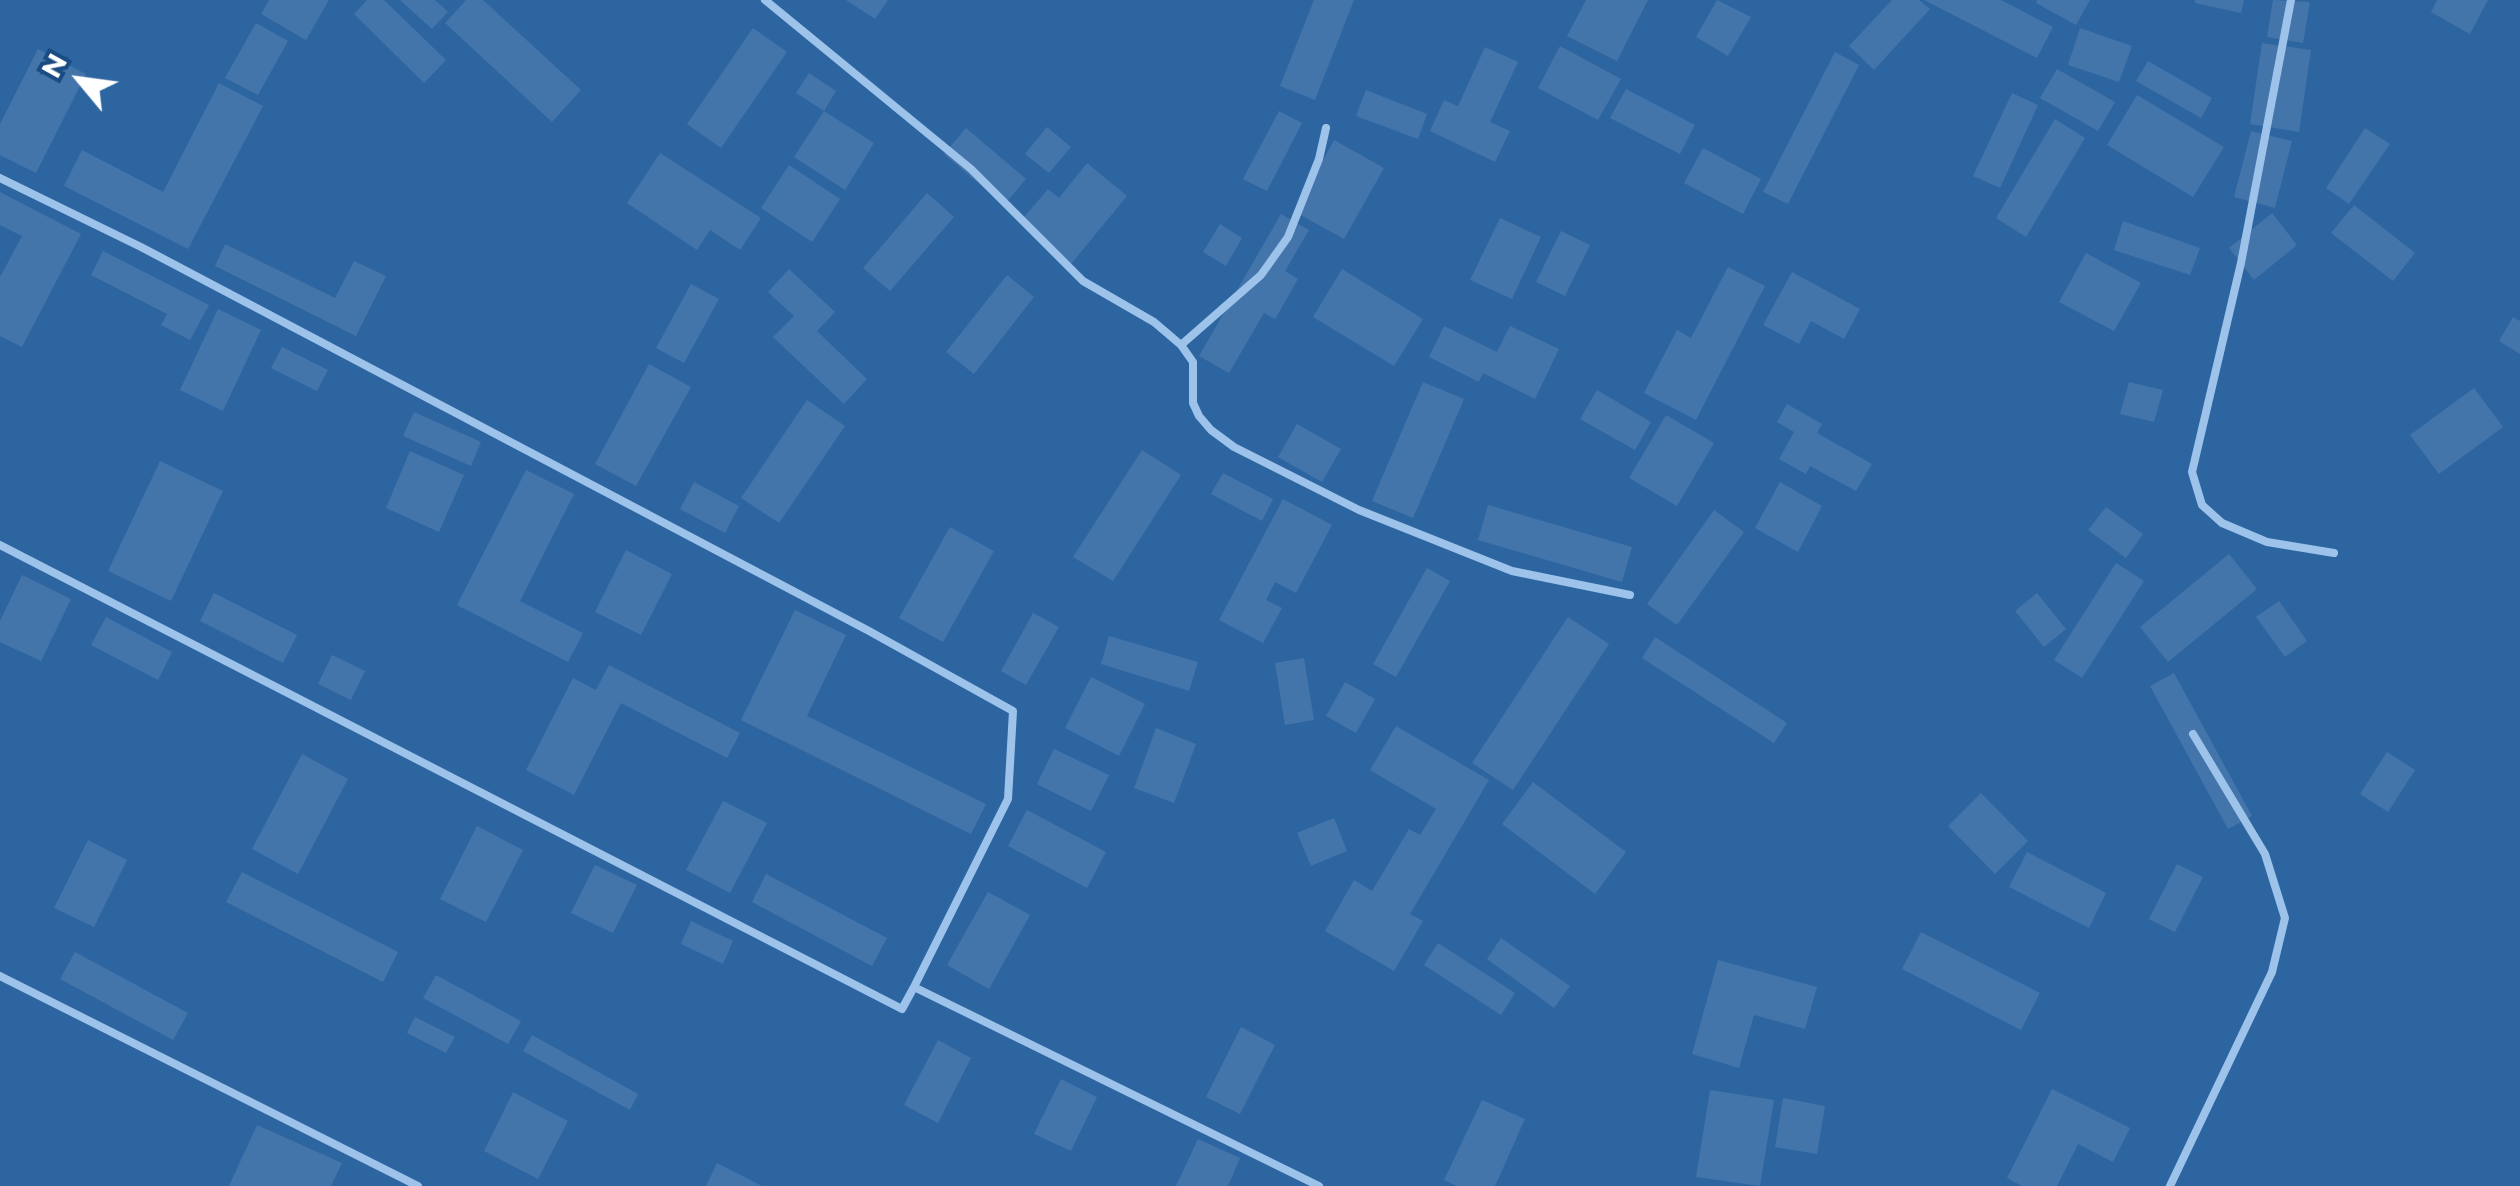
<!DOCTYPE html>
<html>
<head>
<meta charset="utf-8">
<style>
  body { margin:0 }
  #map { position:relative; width:2520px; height:1186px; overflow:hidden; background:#1a4b82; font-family:Montserrat,sans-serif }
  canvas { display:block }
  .north { position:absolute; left:30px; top:30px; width:100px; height:100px; -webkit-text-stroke:8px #1a4b82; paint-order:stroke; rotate:299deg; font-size:28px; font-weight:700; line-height:40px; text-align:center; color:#fff }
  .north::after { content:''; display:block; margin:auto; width:35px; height:45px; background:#fff; clip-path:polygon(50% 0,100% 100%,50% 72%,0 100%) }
</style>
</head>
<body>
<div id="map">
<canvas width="2520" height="1186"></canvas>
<div class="north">N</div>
</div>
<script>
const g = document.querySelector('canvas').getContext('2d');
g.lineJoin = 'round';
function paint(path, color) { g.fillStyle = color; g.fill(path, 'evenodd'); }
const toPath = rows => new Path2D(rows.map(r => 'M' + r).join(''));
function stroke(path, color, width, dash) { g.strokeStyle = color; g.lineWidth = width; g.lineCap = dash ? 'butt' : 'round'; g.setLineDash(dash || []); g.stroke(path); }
paint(toPath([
  [0,0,2520,0,2520,1186,0,1186]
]), '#2d65a1');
paint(toPath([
  [269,0,329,0,306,40,261,14],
  [367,0,384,0,446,60,424,83,354,14],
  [400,0,435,0,448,12,432,29],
  [466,0,483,0,581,90,552,122,445,23],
  [846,0,888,0,875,19],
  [1314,0,1354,0,1315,100,1280,86],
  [1586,0,1648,0,1617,61,1567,36],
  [1717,0,1751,17,1728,56,1696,37],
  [1892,0,1919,0,1930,9,1874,70,1849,46],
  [1924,0,2001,0,2053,27,2037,58],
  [2037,0,2090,0,2076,25,2036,3],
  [2195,0,2244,0,2241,13,2195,3],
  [2273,0,2310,2,2303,43,2267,37],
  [2437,0,2488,0,2470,34,2431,12],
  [256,23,288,41,258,95,225,78],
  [753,28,787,52,721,148,687,124],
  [2080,28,2132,46,2119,82,2068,65],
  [2262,43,2311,50,2299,132,2250,124],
  [1560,46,1621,79,1598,120,1538,88],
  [1485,47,1518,62,1490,122,1510,131,1495,162,1430,131,1444,100,1458,106],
  [38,49,86,74,36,173,0,155,0,124],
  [1835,52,1859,65,1788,204,1763,192],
  [2148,61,2212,98,2201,118,2136,81],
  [2057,69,2115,102,2098,131,2040,98],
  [809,73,836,91,824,111,796,93],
  [219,83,263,106,188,249,64,186,82,150,163,192],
  [1626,89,1695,125,1680,154,1610,118],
  [1366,90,1427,114,1418,139,1356,116],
  [2012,93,2038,105,2000,188,1973,176],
  [2137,95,2224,147,2193,197,2107,145],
  [824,111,874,143,845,190,794,157],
  [1279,111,1302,123,1267,191,1243,179],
  [2055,119,2085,138,2026,237,1996,218],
  [1047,127,1071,147,1049,173,1025,154],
  [966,128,1026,179,1004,205,944,154],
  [2365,128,2390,144,2349,204,2326,188],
  [2251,131,2292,141,2275,208,2234,197],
  [1334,140,1384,168,1344,239,1295,212],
  [1703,148,1761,179,1743,214,1684,183],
  [660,153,761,218,740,250,710,230,697,250,627,203],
  [1087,163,1127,196,1071,264,1020,222,1048,189,1059,198],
  [789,165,840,199,812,242,761,208],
  [0,192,81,234,22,347,0,336,0,277,22,236,0,225],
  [927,193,954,217,890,291,863,268],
  [2354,205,2415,253,2393,281,2331,233],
  [2272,213,2297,245,2254,280,2229,248],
  [1281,214,1309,230,1285,271,1298,279,1275,319,1264,313,1229,373,1199,356],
  [1500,218,1541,237,1512,299,1470,280],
  [2123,221,2200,248,2190,275,2114,250],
  [1220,224,1242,238,1226,266,1203,252],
  [1561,231,1590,245,1565,296,1536,282],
  [225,244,335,298,354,261,386,276,356,336,215,266],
  [103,251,209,305,190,340,161,325,167,314,91,275],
  [2086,253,2141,283,2114,331,2059,302],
  [1728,267,1765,286,1696,420,1644,393,1677,330,1691,338],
  [789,269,835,312,817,331,867,379,844,404,773,337,794,316,768,292],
  [1342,269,1423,319,1394,366,1313,317],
  [1792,272,1860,309,1844,339,1811,321,1799,344,1763,325],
  [1007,275,1034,297,974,374,946,352],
  [691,284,719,299,684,363,656,348],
  [218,309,261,330,223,411,180,390],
  [2513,317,2520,321,2520,354,2499,341],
  [1444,326,1497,352,1510,326,1559,349,1535,399,1483,373,1479,382,1429,357],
  [282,347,328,370,317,391,271,368],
  [649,364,691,387,636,486,595,464],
  [1423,382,1464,399,1413,518,1372,501],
  [2129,382,2163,390,2154,422,2120,414],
  [2474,388,2503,427,2439,474,2410,435],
  [1597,390,1651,422,1635,450,1580,419],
  [807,400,845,426,779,523,741,498],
  [1787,404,1822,424,1817,433,1872,464,1856,491,1810,466,1806,474,1779,459,1794,432,1777,422],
  [414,412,481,442,471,466,403,436],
  [1666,415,1714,443,1677,506,1629,478],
  [1297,424,1341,449,1322,482,1278,457],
  [1142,450,1181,475,1113,581,1073,557],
  [410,451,464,475,439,532,386,508],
  [160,461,223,491,171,601,108,571],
  [526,470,574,494,520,601,583,633,568,662,457,605],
  [1223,473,1273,499,1262,521,1211,494],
  [694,482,739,506,725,533,680,509],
  [1780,482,1822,506,1798,552,1755,528],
  [1283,499,1332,525,1296,593,1275,582,1266,600,1282,608,1263,643,1219,620],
  [1488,505,1632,547,1622,582,1478,540],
  [2106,507,2143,534,2126,558,2088,530],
  [1714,510,1744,532,1677,625,1647,604],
  [950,527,994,551,943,642,899,618],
  [626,550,672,574,641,635,595,612],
  [2229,554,2257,589,2168,662,2140,627],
  [2116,563,2144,581,2082,678,2054,660],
  [1427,568,1450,581,1396,677,1373,664],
  [22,575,71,599,41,661,0,642,0,621],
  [214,593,297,635,283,663,200,621],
  [2037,593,2066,629,2044,647,2015,611],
  [2279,601,2307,641,2285,657,2256,617],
  [795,610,846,635,807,716,986,804,971,834,741,720],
  [1033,613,1059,627,1026,685,1001,671],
  [106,617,172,652,158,680,91,645],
  [1568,617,1609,644,1513,790,1472,763],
  [1109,636,1198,662,1189,691,1101,664],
  [1655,637,1787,723,1774,743,1642,658],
  [332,655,365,671,351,700,318,684],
  [1304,658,1314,720,1285,725,1275,663],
  [609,665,740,733,727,758,621,703,574,795,526,770,573,678,596,690],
  [2174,673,2252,816,2228,829,2150,686],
  [1091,677,1145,704,1119,756,1065,728],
  [1345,682,1375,699,1356,733,1326,716],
  [1396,726,1489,780,1410,914,1423,921,1394,971,1325,931,1354,880,1372,891,1409,829,1420,835,1436,809,1370,770],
  [1156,728,1196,744,1174,803,1134,788],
  [1054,749,1109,775,1091,811,1037,784],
  [2387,752,2415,770,2388,812,2360,794],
  [302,754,348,779,298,874,252,849],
  [1533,782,1626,852,1595,894,1502,824],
  [1981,793,2028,841,1995,874,1948,826],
  [723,801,767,823,730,893,686,870],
  [1027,810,1106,852,1087,888,1008,846],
  [1334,818,1347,851,1311,866,1297,833],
  [477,826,523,850,486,922,440,899],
  [88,840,127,860,94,927,54,908],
  [2027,852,2106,893,2089,928,2009,887],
  [2177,864,2203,877,2175,932,2149,919],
  [595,865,637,885,613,933,571,913],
  [242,872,398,952,383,982,226,902],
  [766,874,887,938,872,966,752,902],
  [988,892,1030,915,989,989,947,965],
  [691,921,733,941,723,964,681,944],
  [1921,932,2040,993,2021,1030,1902,969],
  [1501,938,1570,986,1554,1008,1487,959],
  [1438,943,1515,993,1501,1015,1424,965],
  [75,952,188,1013,173,1040,60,979],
  [1718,960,1817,987,1805,1029,1754,1015,1739,1068,1692,1054],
  [436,975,521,1021,508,1044,423,998],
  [415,1017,455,1037,446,1053,407,1033],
  [1241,1027,1275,1045,1240,1114,1206,1097],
  [532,1035,638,1094,630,1110,523,1051],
  [938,1040,971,1058,938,1123,904,1105],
  [1061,1079,1097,1097,1071,1151,1034,1134],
  [2052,1089,2130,1128,2113,1162,2078,1144,2057,1186,2022,1186,2007,1178],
  [1710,1090,1774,1100,1760,1186,1696,1177],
  [513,1092,568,1121,538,1179,484,1151],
  [1783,1098,1825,1106,1817,1154,1775,1147],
  [1482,1100,1525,1119,1495,1186,1457,1186,1444,1180],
  [257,1125,342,1163,331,1186,229,1186],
  [1198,1139,1240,1158,1228,1186,1176,1186],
  [717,1163,762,1186,706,1186]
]), '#4375ab');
stroke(toPath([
  [765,0,971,169,1083,281,1154,322,1181,345,1193,362,1193,403,1199,416,1211,430,1234,447,1359,510,1512,571,1630,595],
  [2291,0,2241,263,2192,472,2202,505,2222,523,2267,542,2334,553],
  [0,178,141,247,869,631,1013,711,1008,799,914,987],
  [1181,345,1261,275,1288,237,1319,159,1326,128],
  [0,545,902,1009,914,987,1319,1186],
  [0,976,418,1186],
  [2170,1186,2272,972,2285,918,2265,854,2193,734]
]), '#9ec3eb', 8);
</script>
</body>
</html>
